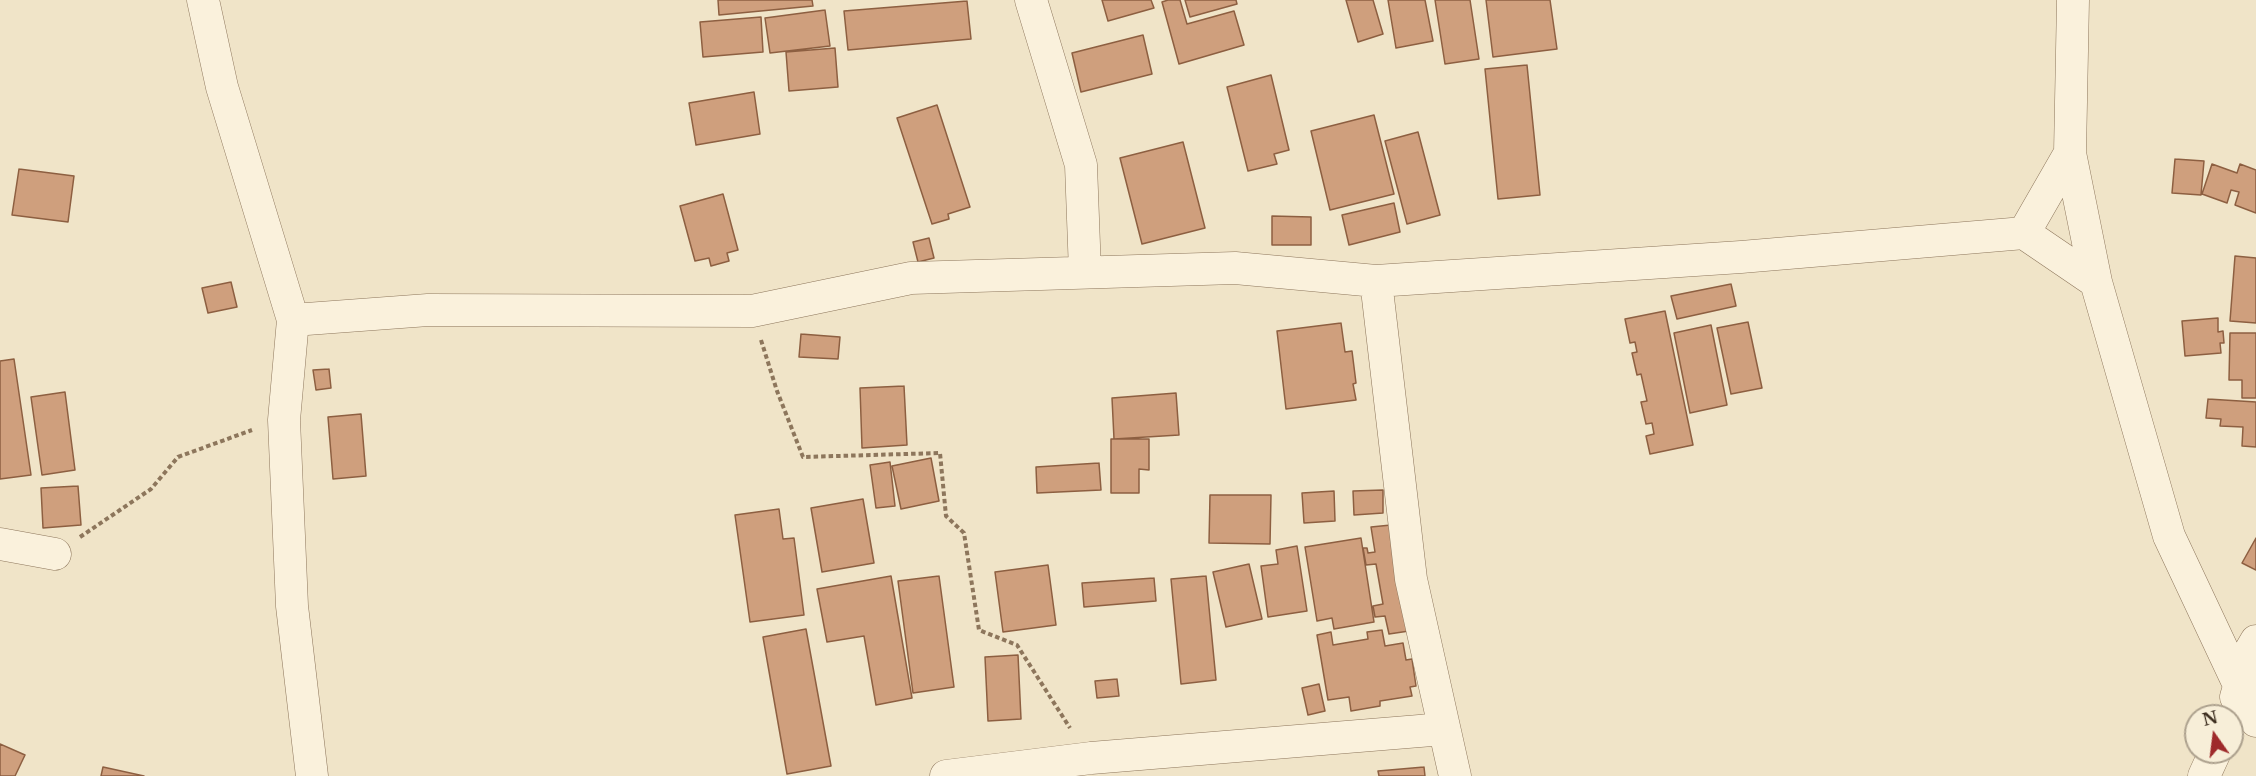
<!DOCTYPE html>
<html>
<head>
<meta charset="utf-8">
<style>
  body { margin:0 }
  #map { position:relative; width:2256px; height:776px; overflow:hidden; background:#f0e4c8; font-family:"Libre Baskerville",serif }
  canvas { display:block }
  .north { position:absolute; left:2184px; top:704px; width:60px; height:60px; box-sizing:border-box; background:#f7eed8; border:2px solid #ada18e; border-radius:50%; rotate:346deg; font-size:16px; font-weight:700; line-height:24px; text-align:center; color:#3d2e20 }
  .north::after { content:''; display:block; margin:auto; width:21px; height:27px; background:#9e2a2b; clip-path:polygon(50% 0,100% 100%,50% 72%,0 100%) }
</style>
</head>
<body>
<div id="map">
<canvas width="2256" height="776"></canvas>
<div class="north">N</div>
</div>
<script>
const g = document.querySelector('canvas').getContext('2d');
g.lineJoin = 'round';
function paint(path, color) { g.fillStyle = color; g.fill(path, 'evenodd'); }
const toPath = rows => new Path2D(rows.map(r => 'M' + r).join(''));
function stroke(path, color, width, dash) { g.strokeStyle = color; g.lineWidth = width; g.lineCap = dash ? 'butt' : 'round'; g.setLineDash(dash || []); g.stroke(path); }
const building = toPath([
  [718,0,812,0,813,6,719,15,718,0],
  [1102,0,1151,0,1154,8,1108,21,1102,0],
  [1168,0,1180,0,1187,24,1234,11,1244,45,1179,64,1162,2,1168,0],
  [1185,0,1236,0,1237,4,1190,17,1185,0],
  [1346,0,1373,0,1383,34,1358,42,1346,0],
  [1388,0,1425,0,1433,41,1396,48,1388,0],
  [1435,0,1470,0,1479,59,1445,64,1435,0],
  [1486,0,1550,0,1557,49,1493,57,1486,0],
  [967,1,971,39,848,50,844,11,967,1],
  [825,10,830,46,770,53,765,18,825,10],
  [761,17,763,52,703,57,700,22,761,17],
  [1143,35,1152,74,1081,92,1072,53,1143,35],
  [835,48,838,87,789,91,786,52,835,48],
  [1527,65,1540,195,1498,199,1485,69,1527,65],
  [1271,75,1289,150,1274,154,1277,164,1248,171,1227,87,1271,75],
  [754,92,760,134,696,145,689,103,754,92],
  [937,105,970,207,948,214,949,219,932,224,897,118,937,105],
  [1374,115,1394,194,1330,210,1311,131,1374,115],
  [1418,132,1440,215,1407,224,1385,141,1418,132],
  [1183,142,1205,228,1142,244,1120,158,1183,142],
  [2175,159,2204,161,2201,195,2172,193,2175,159],
  [2212,164,2237,173,2240,164,2256,170,2256,213,2235,205,2239,192,2231,190,2227,203,2202,194,2212,164],
  [19,169,74,176,68,222,12,215,19,169],
  [723,194,738,250,727,253,729,261,711,266,709,258,695,261,680,206,723,194],
  [1394,203,1400,232,1349,245,1342,215,1394,203],
  [1272,216,1311,217,1311,245,1272,245,1272,216],
  [929,238,934,258,918,262,913,242,929,238],
  [2235,256,2256,258,2256,323,2230,321,2235,256],
  [231,282,237,307,208,313,202,288,231,282],
  [1731,284,1736,306,1677,319,1671,296,1731,284],
  [1665,311,1693,445,1650,454,1646,436,1654,434,1652,423,1646,424,1641,402,1647,401,1641,374,1637,375,1632,353,1637,352,1635,342,1630,343,1625,319,1665,311],
  [2218,318,2218,332,2223,331,2224,343,2220,343,2221,353,2185,356,2182,321,2218,318],
  [1748,322,1762,388,1731,394,1717,328,1748,322],
  [1341,323,1345,352,1352,351,1356,383,1353,384,1356,400,1286,409,1277,331,1341,323],
  [1711,325,1727,405,1690,413,1674,333,1711,325],
  [2230,333,2256,333,2256,398,2242,398,2242,380,2229,380,2230,333],
  [801,334,840,337,838,359,799,357,801,334],
  [14,359,31,475,0,479,0,361,14,359],
  [329,369,331,388,316,390,313,370,329,369],
  [904,386,907,445,862,448,860,388,904,386],
  [65,392,75,470,42,475,31,397,65,392],
  [1176,393,1179,435,1114,439,1112,398,1176,393],
  [2208,399,2256,402,2256,447,2242,446,2243,427,2220,426,2221,419,2206,418,2208,399],
  [361,414,366,476,333,479,328,417,361,414],
  [1111,439,1149,439,1149,470,1139,469,1139,493,1111,493,1111,439],
  [931,458,939,501,901,509,892,466,931,458],
  [890,462,895,506,876,508,870,465,890,462],
  [1099,463,1101,490,1037,493,1036,467,1099,463],
  [78,486,81,525,43,528,41,488,78,486],
  [1383,490,1383,513,1354,515,1353,491,1383,490],
  [1334,491,1335,521,1304,523,1302,493,1334,491],
  [1210,495,1271,495,1270,544,1209,543,1210,495],
  [863,499,874,563,822,572,811,508,863,499],
  [779,509,783,539,794,538,804,615,750,622,735,515,779,509],
  [1391,525,1409,631,1389,634,1385,616,1375,617,1373,606,1383,604,1376,564,1366,565,1363,548,1367,548,1368,553,1375,552,1371,527,1391,525],
  [1361,538,1374,622,1334,629,1332,618,1317,621,1305,547,1361,538],
  [2256,538,2256,570,2242,563,2256,538],
  [1297,546,1307,611,1268,617,1261,566,1278,564,1276,550,1297,546],
  [1249,564,1262,619,1226,627,1213,572,1249,564],
  [1048,565,1056,625,1003,632,995,572,1048,565],
  [891,576,912,698,876,705,864,636,827,642,817,589,891,576],
  [939,576,954,687,913,693,898,581,939,576],
  [1206,576,1216,680,1181,684,1171,579,1206,576],
  [1154,578,1156,601,1084,607,1082,583,1154,578],
  [806,629,831,766,787,774,763,637,806,629],
  [1382,630,1385,646,1403,643,1406,660,1412,659,1416,686,1410,687,1412,696,1380,701,1380,706,1351,711,1349,697,1328,700,1317,635,1331,632,1333,645,1368,639,1367,632,1382,630],
  [1018,655,1021,719,988,721,985,657,1018,655],
  [1117,679,1119,696,1097,698,1095,681,1117,679],
  [1319,684,1325,711,1308,715,1302,688,1319,684],
  [0,744,25,755,15,776,0,776,0,744],
  [103,767,144,776,101,776,103,767],
  [1424,767,1425,776,1379,776,1378,771,1424,767]
]);
paint(building, '#cf9f7d');
stroke(building, '#8d5f41', 1.5);
const minor = toPath([
  [203,0,222,87,293,320,284,420,292,606,312,776],
  [1031,0,1081,165,1085,272],
  [2073,0,2070,153,2096,282,2169,536,2256,721],
  [2024,233,2070,153],
  [1376,281,1411,579,1455,776],
  [293,320,428,310,752,311,911,278,1235,268,1376,281,1741,257,2024,233,2096,282],
  [0,544,55,554],
  [2236,697,2249,653,2256,641],
  [946,776,1091,758,1444,729],
  [2204,776,2215,752]
]);
stroke(minor, '#8d765c', 33);
stroke(toPath([
  [761,340,777,391,803,457,940,453,946,516,964,533,979,630,1017,645,1070,728],
  [80,537,151,489,178,457,252,430]
]), '#8d765c', 4, [4.5, 3]);
stroke(minor, '#faf1dc', 32);
</script>
</body>
</html>
